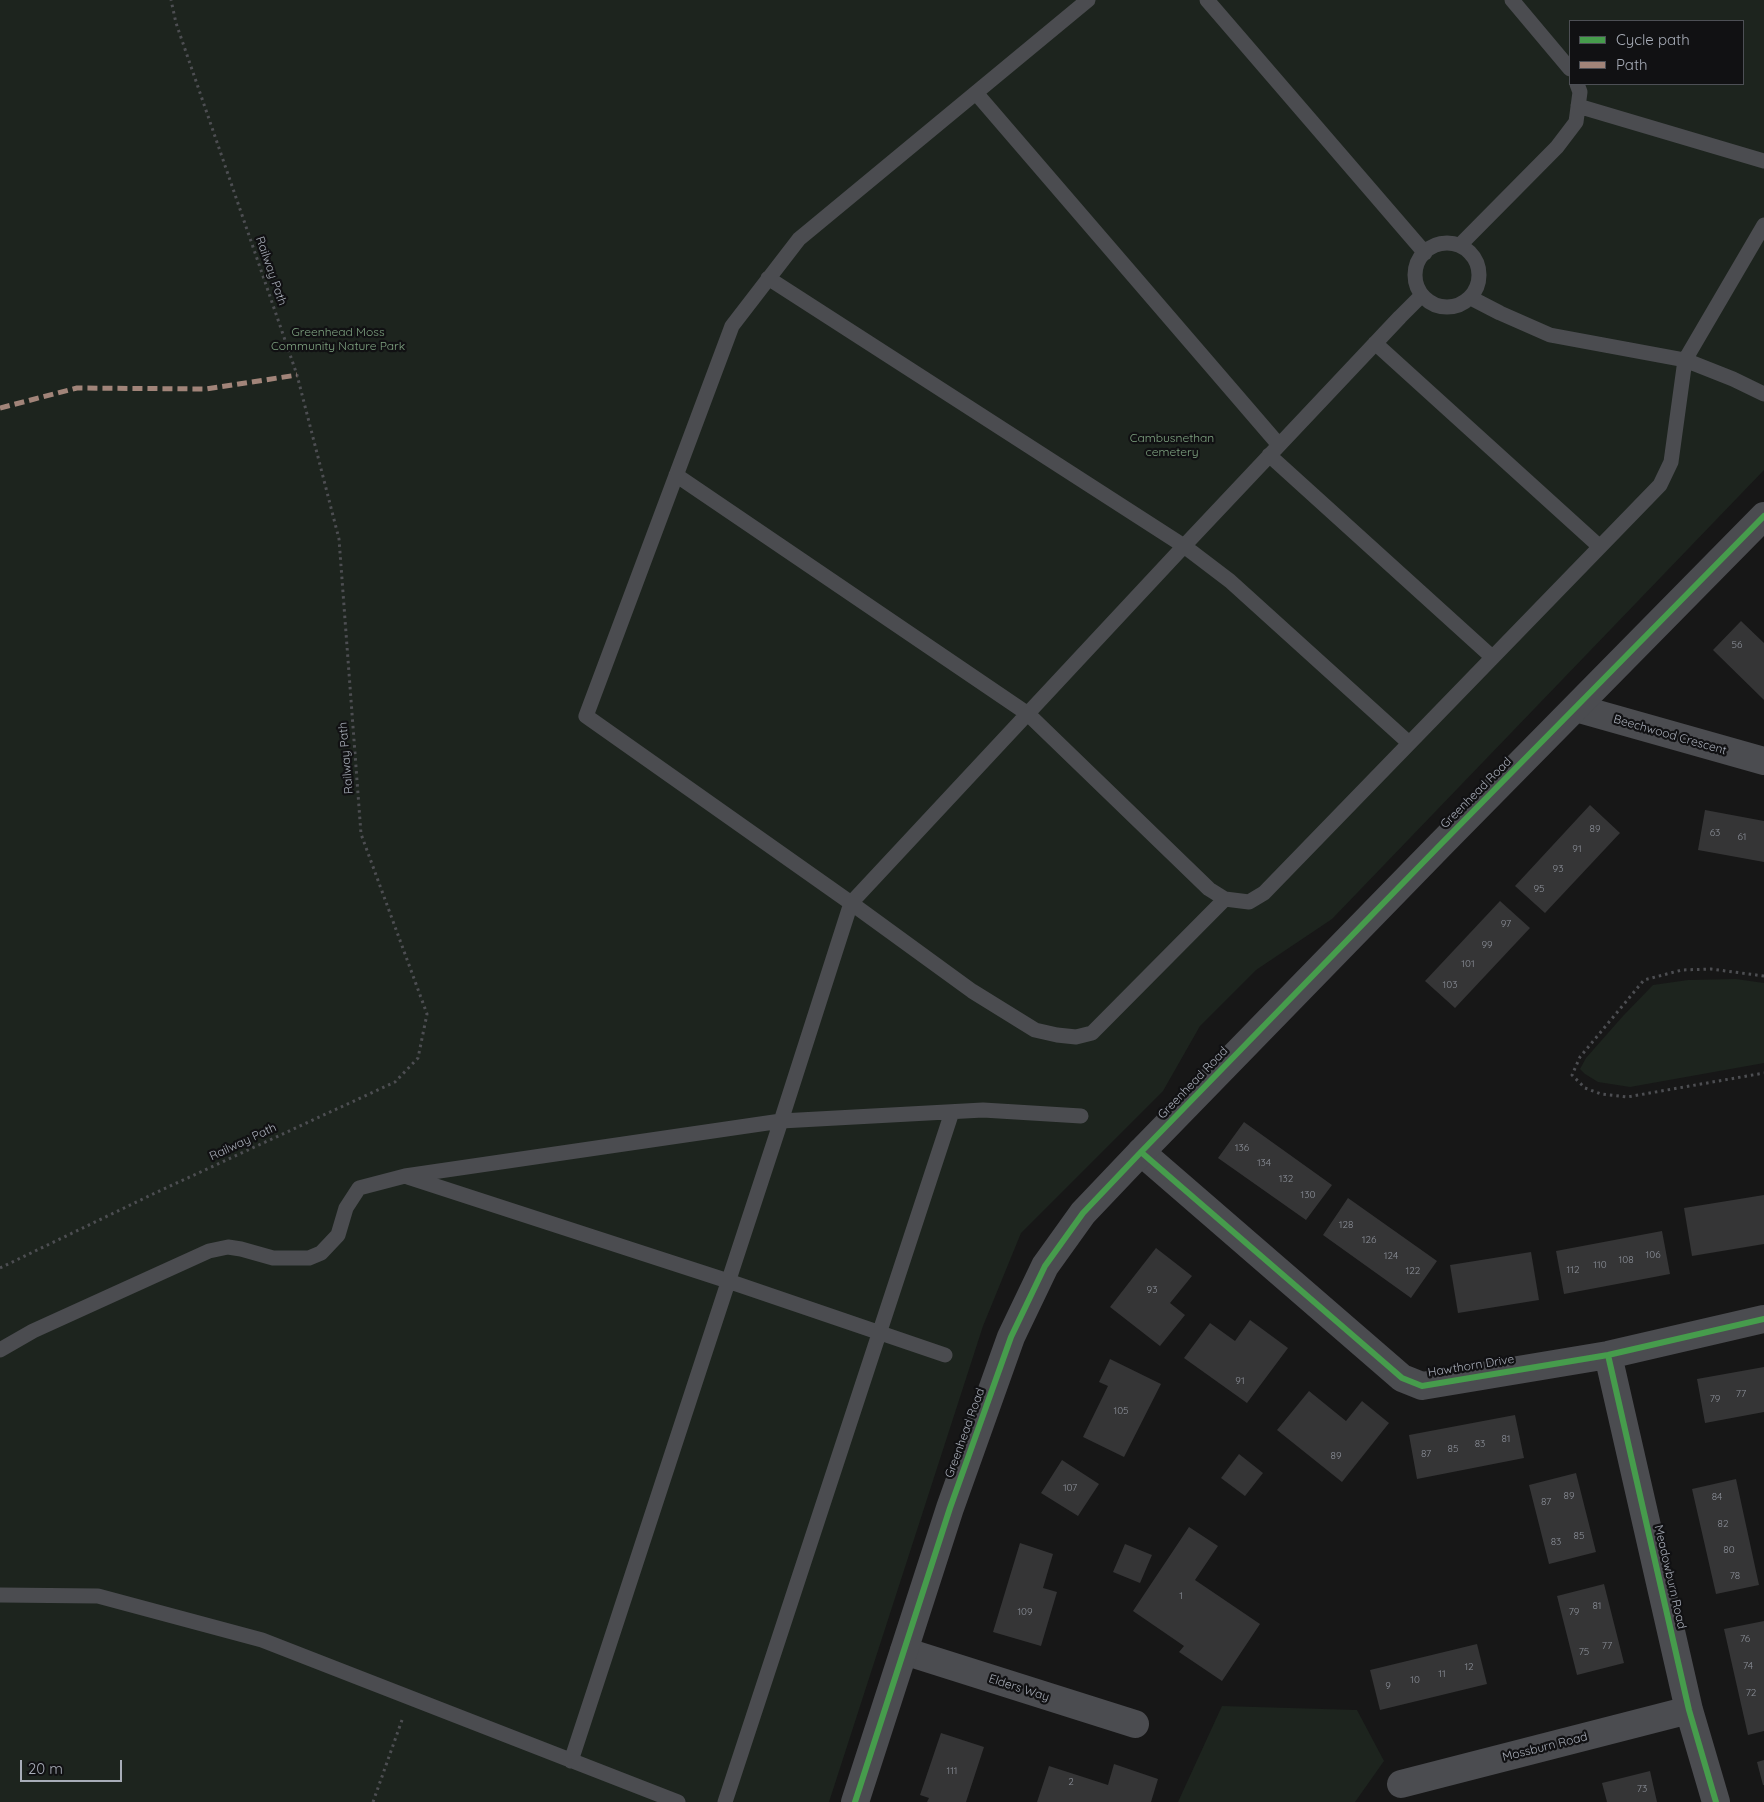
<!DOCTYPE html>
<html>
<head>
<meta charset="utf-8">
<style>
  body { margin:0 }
  #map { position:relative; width:1764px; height:1802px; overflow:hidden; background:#171717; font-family:Quicksand,sans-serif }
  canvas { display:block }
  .legend { position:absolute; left:1569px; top:20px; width:175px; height:65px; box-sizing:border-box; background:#111113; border:1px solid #4d4f55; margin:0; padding:6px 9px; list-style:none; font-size:15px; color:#a8adb8 }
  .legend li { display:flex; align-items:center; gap:10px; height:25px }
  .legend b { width:25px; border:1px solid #4d4f55 }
  .scale { position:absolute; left:20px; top:1760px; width:102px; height:22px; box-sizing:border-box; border:2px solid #a8adb8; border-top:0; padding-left:6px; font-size:15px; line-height:18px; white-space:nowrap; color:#a8adb8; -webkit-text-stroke:4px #111113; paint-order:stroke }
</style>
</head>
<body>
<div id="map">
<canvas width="1764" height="1802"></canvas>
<ul class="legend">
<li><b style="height:6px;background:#469c4c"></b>Cycle path</li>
<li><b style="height:6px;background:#a18479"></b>Path</li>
</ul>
<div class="scale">20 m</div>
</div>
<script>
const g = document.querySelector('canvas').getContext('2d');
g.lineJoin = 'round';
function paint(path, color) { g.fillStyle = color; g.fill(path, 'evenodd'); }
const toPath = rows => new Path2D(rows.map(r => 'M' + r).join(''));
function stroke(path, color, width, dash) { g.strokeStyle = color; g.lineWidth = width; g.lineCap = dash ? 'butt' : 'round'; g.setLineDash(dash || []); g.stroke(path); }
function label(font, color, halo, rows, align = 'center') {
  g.font = font + ' Quicksand,sans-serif'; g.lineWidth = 4.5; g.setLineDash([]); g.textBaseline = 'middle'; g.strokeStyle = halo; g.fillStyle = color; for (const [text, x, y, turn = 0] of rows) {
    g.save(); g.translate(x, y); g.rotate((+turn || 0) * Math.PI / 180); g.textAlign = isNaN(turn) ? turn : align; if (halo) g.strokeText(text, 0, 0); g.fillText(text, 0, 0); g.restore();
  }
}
paint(toPath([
  [0,0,1764,0,1764,470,1332,919,1256,970,1200,1026,1163,1091,1021,1233,983,1326,829,1802,0,1802],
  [1570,21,1743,21,1743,84,1570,84],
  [1736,979,1764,983,1764,1063,1630,1087,1598,1082,1585,1074,1580,1069,1586,1058,1623,1016,1653,985,1688,980],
  [1222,1706,1357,1710,1384,1761,1355,1802,1178,1802]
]), '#1d241e');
paint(toPath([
  [1741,621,1764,643,1764,700,1713,650],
  [1590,805,1620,833,1545,913,1515,886],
  [1705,810,1764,821,1764,862,1698,850],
  [1500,901,1530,928,1455,1008,1425,981],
  [1244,1122,1332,1185,1306,1220,1218,1158],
  [1764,1195,1764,1244,1692,1256,1684,1208],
  [1348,1198,1437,1261,1411,1298,1323,1235],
  [1662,1231,1670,1274,1564,1294,1556,1251],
  [1156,1248,1192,1276,1170,1303,1185,1315,1160,1346,1110,1307],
  [1531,1252,1539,1300,1458,1313,1450,1265],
  [1250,1320,1288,1348,1247,1403,1184,1358,1210,1323,1235,1341],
  [1110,1359,1161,1384,1124,1457,1083,1437,1108,1386,1099,1382],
  [1764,1367,1764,1412,1705,1423,1697,1379],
  [1309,1391,1346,1421,1362,1401,1389,1423,1342,1482,1277,1430],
  [1515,1415,1524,1458,1417,1479,1409,1435],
  [1239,1454,1263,1473,1245,1496,1221,1478],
  [1062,1460,1099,1484,1078,1516,1041,1493],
  [1576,1473,1596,1552,1549,1564,1529,1485],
  [1736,1479,1759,1585,1716,1594,1692,1489],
  [1189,1527,1218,1546,1195,1580,1260,1624,1222,1681,1179,1652,1184,1646,1133,1611],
  [1020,1543,1053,1554,1043,1588,1057,1592,1041,1646,993,1632],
  [1125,1544,1152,1555,1140,1583,1113,1572],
  [1604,1584,1624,1663,1577,1675,1557,1596],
  [1764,1621,1764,1731,1748,1735,1724,1629],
  [1477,1644,1487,1684,1380,1710,1370,1670],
  [941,1733,984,1747,966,1802,927,1802,929,1798,920,1795],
  [1764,1760,1764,1785,1763,1785,1757,1762],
  [1114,1764,1158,1779,1151,1802,1037,1802,1049,1766,1108,1785],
  [1650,1771,1657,1802,1607,1802,1602,1783]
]), '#353536');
stroke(toPath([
  [1764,976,1711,969,1682,970,1644,980,1580,1057,1572,1075,1585,1088,1601,1094,1627,1097,1764,1073],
  [0,1268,153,1194,395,1082,418,1058,427,1014,361,834,339,539,297,375,176,23,171,0],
  [373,1802,402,1720]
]), '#4d4e52', 3, [2.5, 4]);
stroke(toPath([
  [1088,0,799,239,732,326,586,716,851,903,972,991,1035,1030,1057,1035,1076,1037,1092,1033,1225,899],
  [1207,0,1425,253],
  [1512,0,1570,69],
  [976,93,1279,445],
  [1578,106,1764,161],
  '1415 275a32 32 0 1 1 64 0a32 32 0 1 1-64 0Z',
  [1460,245,1557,147,1576,122,1580,92,1577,84],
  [768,278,1184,546,1230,581,1409,743],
  [1471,298,1500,313,1550,335,1685,360,1733,379,1764,394],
  [1375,343,1600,547],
  [1269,455,1492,657],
  [676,475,1028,714,1209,889,1225,899,1249,902,1264,893,1660,485,1671,462,1685,360,1764,225],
  [408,1177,728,1281,945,1355],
  [0,1350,33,1331,209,1251,228,1247,241,1249,273,1258,309,1258,321,1253,338,1235,346,1208,359,1188,405,1176,781,1121,983,1110,1081,1116],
  [0,1595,98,1596,262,1640,678,1802],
  [571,1761,781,1121,851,903,1184,546,1400,317,1422,295],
  [725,1802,952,1112]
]), '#4b4c50', 15);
stroke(toPath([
  [1576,708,1764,761],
  [1141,1152,1402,1378,1422,1386,1608,1355,1764,1319],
  [1608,1355,1689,1710,1716,1802],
  [904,1651,1135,1724],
  [1401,1784,1689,1710]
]), '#4b4c50', 28);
stroke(toPath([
  [855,1802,950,1508,1011,1337,1045,1266,1083,1213,1141,1152,1441,844,1764,516]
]), '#4b4c50', 28);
stroke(toPath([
  [0,408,77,388,206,389,297,375]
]), '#a18479', 5, [10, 5]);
stroke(toPath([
  [1141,1152,1402,1378,1422,1386,1608,1355,1764,1319],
  [1608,1355,1689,1710,1716,1802],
  [855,1802,950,1508,1011,1337,1045,1266,1083,1213,1141,1152,1441,844,1764,516]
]), '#469c4c', 6);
label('10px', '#8b8f98', null, [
  ["56",1737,645],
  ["89",1595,829],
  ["63",1715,833],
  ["61",1742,837],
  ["91",1577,849],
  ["93",1558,869],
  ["95",1539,889],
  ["97",1506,924],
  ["99",1487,945],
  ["101",1468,964],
  ["103",1450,985],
  ["136",1242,1148],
  ["134",1264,1163],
  ["132",1286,1179],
  ["130",1308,1195],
  ["128",1346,1225],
  ["126",1369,1240],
  ["106",1653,1255],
  ["124",1391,1256],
  ["108",1626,1260],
  ["110",1600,1265],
  ["112",1573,1270],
  ["122",1413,1271],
  ["93",1152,1290],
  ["91",1240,1381],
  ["77",1741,1394],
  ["79",1715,1399],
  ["105",1121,1411],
  ["81",1506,1439],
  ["83",1480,1444],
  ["85",1453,1449],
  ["87",1426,1454],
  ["89",1336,1456],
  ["107",1070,1488],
  ["89",1569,1496],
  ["84",1717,1497],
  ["87",1546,1502],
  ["82",1723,1524],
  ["85",1579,1536],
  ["83",1556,1542],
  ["80",1729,1550],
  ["78",1735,1576],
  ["1",1181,1596],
  ["81",1597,1606],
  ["109",1025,1612],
  ["79",1574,1612],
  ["76",1745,1639],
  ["77",1607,1646],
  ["75",1584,1652],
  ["74",1748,1666],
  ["12",1469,1667],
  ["11",1442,1674],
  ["10",1415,1680],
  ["9",1388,1686],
  ["72",1751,1693],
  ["111",952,1771],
  ["2",1071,1782],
  ["73",1642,1789]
]);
label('12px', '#a8adb8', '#111113', [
  ["Railway Path",271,271,71],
  ["Beechwood Crescent",1670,735,16],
  ["Railway Path",346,758,-95],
  ["Greenhead Road",1476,793,-45],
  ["Greenhead Road",1193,1083,-46],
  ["Railway Path",243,1142,-25],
  ["Hawthorn Drive",1471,1366,-9],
  ["Greenhead Road",965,1433,-70],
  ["Meadowburn Road",1670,1577,77],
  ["Elders Way",1019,1688,18],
  ["Mossburn Road",1545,1747,-14]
]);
label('12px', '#7fa381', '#111113', [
  ["Greenhead Moss",338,332],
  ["Community Nature Park",338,346],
  ["Cambusnethan",1172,438],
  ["cemetery",1172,452]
]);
</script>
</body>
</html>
